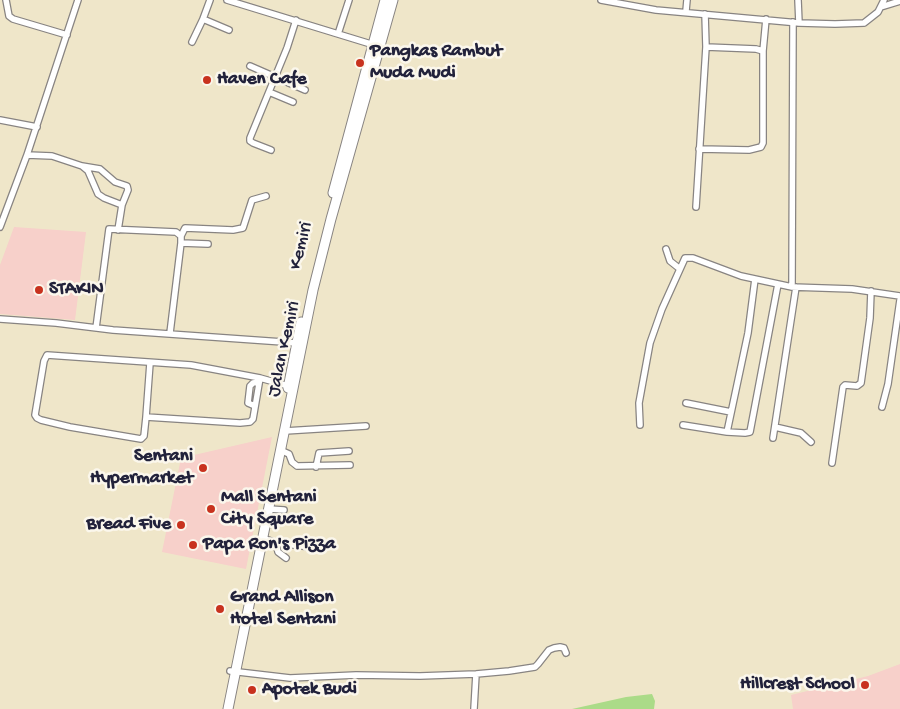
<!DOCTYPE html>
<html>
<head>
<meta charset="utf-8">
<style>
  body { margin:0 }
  canvas { display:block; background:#efe6c9 }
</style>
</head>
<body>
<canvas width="900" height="709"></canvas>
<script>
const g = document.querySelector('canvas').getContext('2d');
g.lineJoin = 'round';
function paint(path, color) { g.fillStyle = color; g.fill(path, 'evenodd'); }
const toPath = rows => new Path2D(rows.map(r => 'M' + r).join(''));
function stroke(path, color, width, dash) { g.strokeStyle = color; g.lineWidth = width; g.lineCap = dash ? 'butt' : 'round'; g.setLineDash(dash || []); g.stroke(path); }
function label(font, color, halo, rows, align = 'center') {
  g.font = font + ' "Gochi Hand",sans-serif'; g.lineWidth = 5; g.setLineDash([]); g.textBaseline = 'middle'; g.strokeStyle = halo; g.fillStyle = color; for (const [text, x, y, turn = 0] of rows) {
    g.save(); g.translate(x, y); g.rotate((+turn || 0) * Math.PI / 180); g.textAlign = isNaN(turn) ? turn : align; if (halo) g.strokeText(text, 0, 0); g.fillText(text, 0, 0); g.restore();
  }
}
paint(toPath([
  [14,227,86,232,75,320,0,314,0,265],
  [272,437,246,569,162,552,181,458],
  [900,664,900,709,793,709,791,695,868,676]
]), '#f7d0ca');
paint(toPath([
  [652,694,655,701,654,709,572,709,626,697]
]), '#abdb88');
const minor = toPath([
  [6,0,9,16,13,19,67,35],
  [210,0,203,19,229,30],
  [227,0,374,45],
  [601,0,656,10,799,23,835,24,864,23,878,12,884,0],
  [798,0,799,23],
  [881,7,900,1],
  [686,11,687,0],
  [793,22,792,287,852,289,900,296],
  [338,34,349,0],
  [192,42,203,19],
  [763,51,766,19],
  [250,66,305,90],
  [269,92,293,102],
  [0,120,37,127],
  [699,149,749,150,761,147,763,143,763,51,756,49,706,47],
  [271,150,253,143,250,141,250,138,287,48,296,20],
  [27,155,52,156,82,166,88,171,98,194,104,198,122,205,118,230],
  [82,166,100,169,115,182,127,186,128,190,122,205],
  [696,207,706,47,705,14],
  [0,227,27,155,78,0],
  [181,236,185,228,233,230,243,228,252,200,266,196],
  [181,243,208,244],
  [666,249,670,261,680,269],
  [0,319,56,323,113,330,297,343],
  [96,328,109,229,176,232,181,236,181,243,170,333],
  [150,363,146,417,144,436,141,439,70,427,41,420,37,418,35,415,44,361,47,355,191,365,260,378,292,387],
  [686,403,731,412],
  [255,406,248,403,250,386,253,383,259,382],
  [882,407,888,384,900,300],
  [146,417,240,423,250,422,253,419,260,378],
  [640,425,639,403,650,343,662,309,685,258,693,258,741,276,792,287],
  [683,425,727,432,745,433,750,432,778,284],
  [775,427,801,433,811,442],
  [285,431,366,426],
  [727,432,748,333,755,279],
  [773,438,796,287],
  [280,450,289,454,292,462,297,466,350,465],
  [832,463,843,387,845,385,857,386,861,383,870,318,871,291],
  [316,467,319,453,349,451],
  [269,509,284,510],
  [263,538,276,543,311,547],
  [276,543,278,552,286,558],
  [230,671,290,678,356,675,420,676,476,674,509,671,535,667,538,664,549,650,554,648,560,647,564,648,566,653],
  [474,709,476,674]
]);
const trunk = toPath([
  [333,193,385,0],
  [288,388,301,322],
  [228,709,313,290,331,219,393,0]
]);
stroke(minor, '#888482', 8);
stroke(trunk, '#888482', 11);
stroke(minor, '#fff', 5.5);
stroke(trunk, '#fff', 9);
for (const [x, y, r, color] of [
  [360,63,5,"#c8321e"],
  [207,80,5,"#c8321e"],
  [39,290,5,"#c8321e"],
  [203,468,5,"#c8321e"],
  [211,509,5,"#c8321e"],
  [181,525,5,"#c8321e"],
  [193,545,5,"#c8321e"],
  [220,609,5,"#c8321e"],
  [865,685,5,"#c8321e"],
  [252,690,5,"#c8321e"]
]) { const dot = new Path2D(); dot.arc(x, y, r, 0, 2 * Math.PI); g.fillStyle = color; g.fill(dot); stroke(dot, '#fbf7ec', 2); }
label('bold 19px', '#22223b', '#fbf7ec', [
  ["Pangkas Rambut",370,52],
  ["Muda Mudi",370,74],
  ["Haven Cafe",217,80],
  ["STAKIN",49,290],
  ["Sentani",193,457,"right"],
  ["Hypermarket",193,479,"right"],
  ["Mall Sentani",221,498],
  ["City Square",221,520],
  ["Bread Five",171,525,"right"],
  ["Papa Ron's Pizza",203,545],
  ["Grand Allison",230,598],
  ["Hotel Sentani",230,620],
  ["Hillcrest School",855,685,"right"],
  ["Apotek Budi",262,690]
], 'left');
label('19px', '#22223b', '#fbf7ec', [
  ["Kemiri",302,246,-76],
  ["Jalan Kemiri",285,349,-78]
]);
</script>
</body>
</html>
